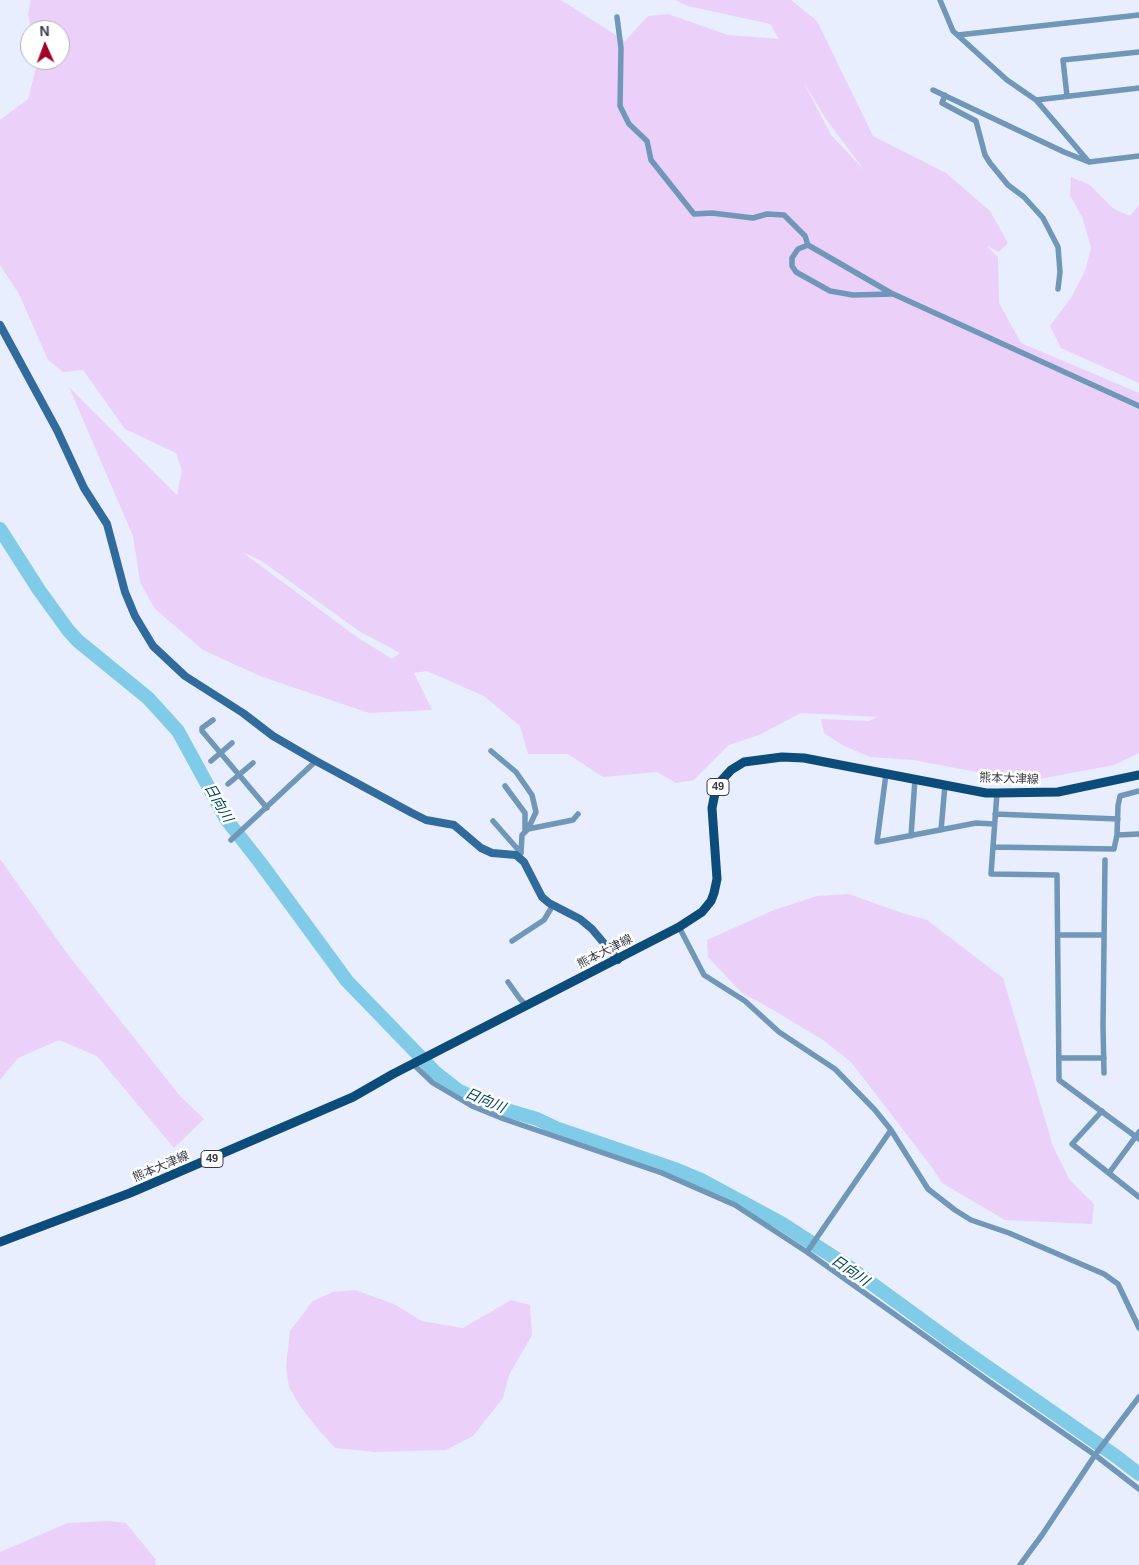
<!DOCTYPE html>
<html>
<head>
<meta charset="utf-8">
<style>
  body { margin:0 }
  #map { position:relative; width:1139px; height:1565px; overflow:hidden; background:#e8eefe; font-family:Arial,sans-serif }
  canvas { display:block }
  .north { position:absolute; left:20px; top:20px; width:50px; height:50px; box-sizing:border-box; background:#fff; border:1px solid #afb1b5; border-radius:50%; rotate:358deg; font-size:14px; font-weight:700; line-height:20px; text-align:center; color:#373b45 }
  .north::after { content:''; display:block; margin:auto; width:18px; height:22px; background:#a20329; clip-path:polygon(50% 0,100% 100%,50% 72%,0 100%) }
</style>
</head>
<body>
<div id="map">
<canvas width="1139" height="1565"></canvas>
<div class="north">N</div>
</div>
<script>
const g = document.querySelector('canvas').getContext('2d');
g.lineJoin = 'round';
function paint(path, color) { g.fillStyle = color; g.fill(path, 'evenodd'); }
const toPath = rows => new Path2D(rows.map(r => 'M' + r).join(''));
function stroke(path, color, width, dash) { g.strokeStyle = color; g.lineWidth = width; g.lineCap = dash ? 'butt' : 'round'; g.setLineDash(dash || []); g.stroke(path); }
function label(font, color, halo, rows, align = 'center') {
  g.font = font + ' Arial,"Noto Sans JP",sans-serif'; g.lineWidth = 5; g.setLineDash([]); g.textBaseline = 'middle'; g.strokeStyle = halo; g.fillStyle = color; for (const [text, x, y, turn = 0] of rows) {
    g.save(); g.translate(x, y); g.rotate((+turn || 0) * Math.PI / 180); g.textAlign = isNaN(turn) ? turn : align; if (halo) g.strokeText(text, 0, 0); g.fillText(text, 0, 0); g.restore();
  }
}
paint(toPath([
  [31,0,561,0,625,41,648,16,668,14,728,35,779,39,770,24,688,6,675,0,791,0,817,21,873,136,946,173,990,211,1008,243,999,252,987,246,998,257,999,303,1021,343,1139,393,1139,753,1114,765,1039,779,982,773,913,760,870,757,842,745,824,733,821,719,869,721,878,717,801,713,759,735,729,745,694,780,676,783,657,772,603,777,568,754,528,754,520,726,484,696,427,671,414,673,432,710,369,713,260,676,203,650,155,609,140,582,133,536,69,387,177,495,182,471,176,453,125,429,83,370,63,372,48,360,19,294,0,265,0,120,28,99,38,60,60,60,60,30,32,30,28,15],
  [803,81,826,119,865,171,831,135],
  [242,552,260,560,359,631,400,653,392,659,357,637],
  [1071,177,1090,185,1114,209,1130,216,1139,205,1139,383,1061,348,1050,326,1071,298,1085,271,1091,248,1083,219,1070,195],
  [0,859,66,952,180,1096,204,1119,174,1148,97,1056,59,1040,18,1058,0,1080],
  [849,894,902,913,927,920,1003,978,1053,1146,1069,1179,1094,1204,1092,1224,1005,1220,942,1183,931,1166,851,1062,823,1040,775,1011,742,993,708,957,707,940,774,910,817,896],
  [355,1290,394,1304,422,1321,463,1328,511,1300,530,1305,532,1335,509,1375,503,1398,473,1436,446,1450,376,1452,335,1448,318,1429,300,1406,289,1387,286,1367,290,1331,313,1301,333,1292],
  [109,1521,126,1523,156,1560,155,1565,0,1565,0,1552,68,1523]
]), '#ebd0fa');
stroke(toPath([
  [0,529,39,590,68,630,78,641,148,698,178,731,226,819,259,861,347,981,436,1073,459,1091,496,1107,537,1119,556,1128,675,1169,701,1180,781,1223,849,1267,956,1345,1117,1457,1139,1474]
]), '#80cbe7', 14);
stroke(toPath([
  [940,0,953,31,1007,80,1036,100,1089,162],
  [617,17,621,48,620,106,629,124,647,141,651,160,694,214,712,213,753,218,767,214,784,215,805,236,808,245,891,293,1139,406],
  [958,35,1139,15],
  [933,90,1064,152,1089,162,1139,156],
  [945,95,942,103,976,121,985,155,990,163,1008,185,1024,197,1043,218,1058,247,1060,272,1058,289],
  [1067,96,1063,60,1139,52],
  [1036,100,1139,88],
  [808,245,798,249,792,258,792,266,796,272,830,291,853,295,892,294],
  [213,720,202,728,202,731,267,808],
  [491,751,516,772,532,795,536,812,528,829],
  [211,761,232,743],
  [886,774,877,842,976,823,994,824],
  [228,784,253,763],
  [505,786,525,813,525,832],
  [997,793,991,874,1057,875,1059,1080,1139,1139],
  [995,814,1118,819],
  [493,821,521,853],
  [941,830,945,785],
  [1117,835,1139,834],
  [911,836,915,779],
  [231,840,316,761],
  [993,847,1114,849,1117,835,1118,806,1120,796,1139,791],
  [521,853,522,835,528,829,573,820,578,814],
  [679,927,704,975,745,1001,779,1032,835,1069,875,1110,891,1130,928,1189,955,1210,971,1220,1009,1233,1104,1274,1118,1284,1139,1328],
  [1058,935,1104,935],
  [512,941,544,920,553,905],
  [508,982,520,999,527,1006],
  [1060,1058,1104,1058],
  [413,1064,433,1083,472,1106,504,1119,662,1173,735,1205,807,1252,994,1385,1095,1455,1139,1489],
  [1104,1073,1103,1027,1105,860],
  [1102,1111,1072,1144,1139,1197],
  [1109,1173,1139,1132],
  [807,1252,891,1130],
  [1020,1565,1042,1535,1095,1455,1139,1397]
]), '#7197b8', 5.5);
stroke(toPath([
  [0,325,57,430,84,488,107,524,125,592,135,616,153,646,185,676,243,713,273,736,316,761,412,813,426,820,454,825,481,848,492,853,516,855,524,862,542,897,549,903,580,919,592,929,618,960]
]), '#316b9c', 8);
stroke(toPath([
  [0,1242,130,1193,353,1097,393,1074,679,927,702,912,711,901,714,893,717,879,712,808,715,793,721,781,731,770,744,762,782,757,804,758,986,793,997,793,1058,792,1139,775]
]), '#0b4c7a', 9);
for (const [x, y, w] of [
  [718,787,22],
  [212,1159,22]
]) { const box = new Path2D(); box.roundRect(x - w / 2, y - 8.5, w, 17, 4); g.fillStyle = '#fff'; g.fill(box); stroke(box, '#373b45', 1); }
label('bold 11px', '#373b45', null, [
  ["49",718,787],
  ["49",212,1159]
]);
label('12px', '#373b45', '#fff', [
  ["熊本大津線",1009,779,2],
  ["熊本大津線",605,952,-27],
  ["熊本大津線",161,1167,-23]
]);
label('italic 14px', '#004558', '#fff', [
  ["日向川",218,803,60],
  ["日向川",485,1101,23],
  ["日向川",850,1271,35]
]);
</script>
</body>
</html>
